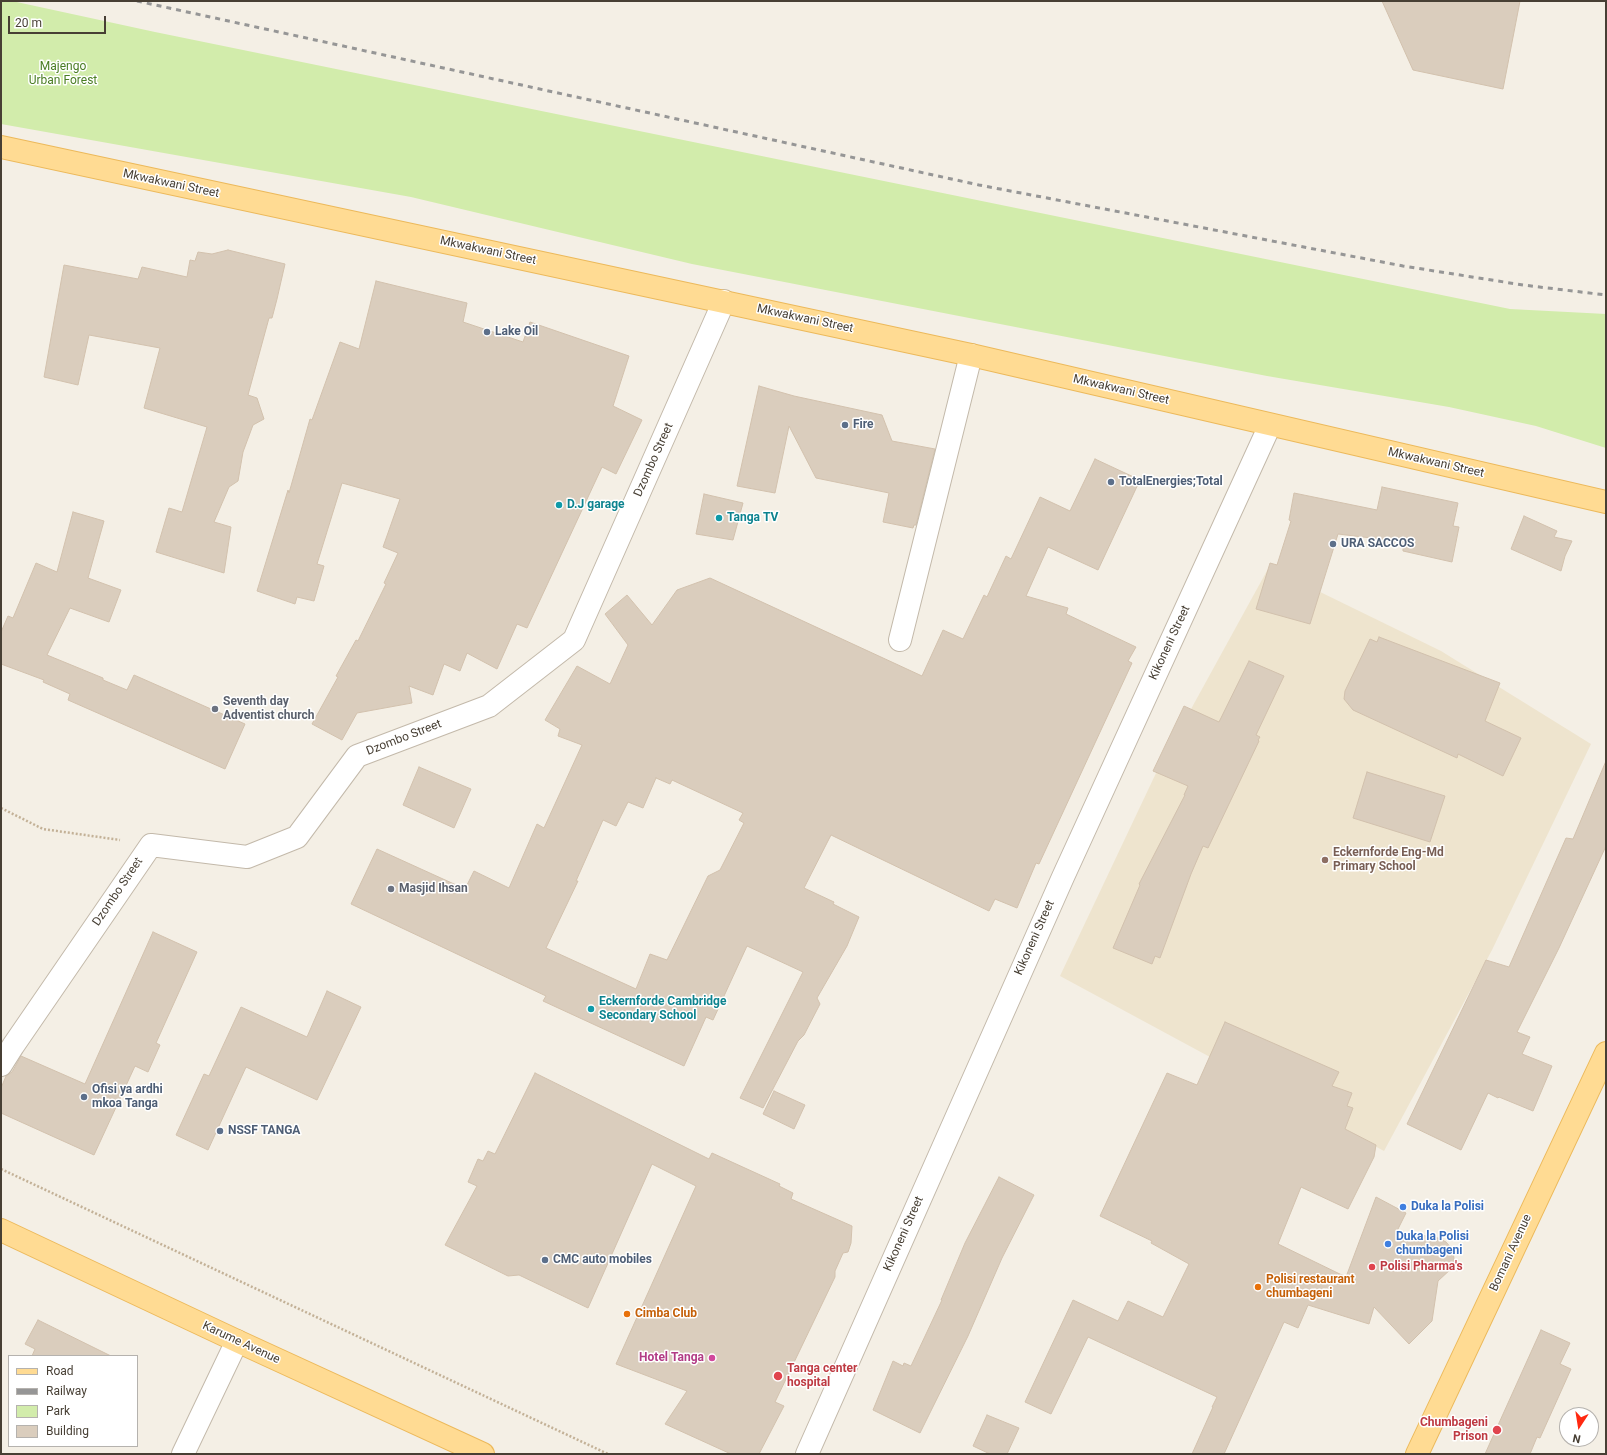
<!DOCTYPE html>
<html>
<head>
<meta charset="utf-8">
<style>
  body { margin:0 }
  #map { position:relative; width:1607px; height:1455px; overflow:hidden; background:#f4efe5; font-family:Roboto,sans-serif }
  canvas { display:block }
  .frame { position:absolute; inset:0; border:2px solid #473f34; pointer-events:none }
  .legend { position:absolute; left:8px; top:1355px; width:130px; height:92px; box-sizing:border-box; background:#fff; border:1px solid #b5b2ae; margin:0; padding:5px 7px; list-style:none; font-size:12px; color:#473f34 }
  .legend li { display:flex; align-items:center; gap:8px; height:20px }
  .legend b { width:20px; border:1px solid #b5b2ae }
  .north { position:absolute; left:1559px; top:1407px; width:40px; height:40px; box-sizing:border-box; background:#fff; border:1px solid #b5b2ae; border-radius:50%; rotate:192deg; font-size:11px; font-weight:700; line-height:16px; text-align:center; color:#473f34 }
  .north::after { content:''; display:block; margin:auto; width:14px; height:18px; background:#ff2911; clip-path:polygon(50% 0,100% 100%,50% 72%,0 100%) }
  .scale { position:absolute; left:8px; top:16px; width:98px; height:18px; box-sizing:border-box; border:2px solid #473f34; border-top:0; padding-left:5px; font-size:12px; line-height:14px; white-space:nowrap; color:#473f34; -webkit-text-stroke:3px #fff; paint-order:stroke }
</style>
</head>
<body>
<div id="map">
<canvas width="1607" height="1455"></canvas>
<div class="frame"></div>
<ul class="legend">
<li><b style="height:5px;background:#ffdb93"></b>Road</li>
<li><b style="height:5px;background:#969696"></b>Railway</li>
<li><b style="height:11px;background:#d2ecab"></b>Park</li>
<li><b style="height:11px;background:#dacdbd"></b>Building</li>
</ul>
<div class="north">N</div>
<div class="scale">20 m</div>
</div>
<script>
const g = document.querySelector('canvas').getContext('2d');
g.lineJoin = 'round';
function paint(path, color) { g.fillStyle = color; g.fill(path, 'evenodd'); }
const toPath = rows => new Path2D(rows.map(r => 'M' + r).join(''));
function stroke(path, color, width, dash) { g.strokeStyle = color; g.lineWidth = width; g.lineCap = dash ? 'butt' : 'round'; g.setLineDash(dash || []); g.stroke(path); }
function label(font, color, halo, rows, align = 'center') {
  g.font = font + ' Roboto,sans-serif'; g.lineWidth = 3; g.setLineDash([]); g.textBaseline = 'middle'; g.strokeStyle = halo; g.fillStyle = color; for (const [text, x, y, turn = 0] of rows) {
    g.save(); g.translate(x, y); g.rotate((+turn || 0) * Math.PI / 180); g.textAlign = isNaN(turn) ? turn : align; if (halo) g.strokeText(text, 0, 0); g.fillText(text, 0, 0); g.restore();
  }
}
paint(toPath([
  [1269,567,1441,651,1591,744,1492,950,1384,1151,1060,976,1157,771]
]), '#eee4ce');
paint(toPath([
  [1,1,12,1,155,32,1510,309,1606,314,1606,448,1536,426,1449,407,1267,376,692,264,411,197,1,124]
]), '#d2ecab');
const building = toPath([
  [1382,1,1520,1,1503,89,1413,70,1382,1],
  [228,250,285,264,277,299,272,318,269,318,248,395,257,398,264,419,253,425,243,452,238,481,229,487,214,522,231,527,224,573,156,552,169,508,182,512,207,427,144,408,160,348,89,335,78,385,44,377,64,265,138,279,142,267,187,277,190,260,195,261,198,252,212,254,228,250],
  [376,281,467,303,463,322,523,342,530,322,629,356,613,406,642,420,616,474,602,467,527,628,517,624,497,669,467,653,460,671,444,664,433,695,409,686,412,703,357,713,342,740,312,724,338,677,336,676,356,640,358,641,386,584,384,583,398,553,383,547,400,499,342,483,317,564,324,566,314,601,297,597,295,604,257,591,288,490,289,493,310,419,312,420,340,342,359,349,376,281],
  [759,386,794,396,882,415,892,441,935,449,916,525,914,525,913,528,883,522,889,493,816,478,789,426,775,493,737,486,759,386],
  [1095,459,1140,480,1098,570,1048,547,1026,596,1068,608,1066,614,1136,647,1128,661,1132,663,1039,864,1036,863,1017,908,995,899,989,911,831,835,804,888,834,902,833,904,859,917,847,946,817,998,820,1004,804,1035,798,1041,763,1108,740,1098,803,972,747,946,713,1020,706,1017,684,1066,543,1001,546,996,351,904,377,849,465,889,474,871,509,888,537,824,544,828,582,745,558,736,560,729,545,720,577,666,610,684,628,645,605,614,627,595,652,625,677,590,710,578,922,676,943,630,963,639,984,595,987,597,1006,556,1011,559,1040,497,1070,511,1095,459],
  [656,778,670,784,672,780,743,813,739,820,744,823,720,870,708,876,667,960,650,954,636,989,546,948,578,881,576,881,603,820,616,826,628,802,643,808,656,778],
  [1382,487,1458,503,1453,526,1459,527,1452,562,1403,551,1403,547,1388,544,1388,540,1338,534,1310,624,1256,609,1270,563,1277,565,1291,521,1289,520,1294,493,1377,510,1382,487],
  [704,494,743,503,733,540,696,534,704,494],
  [73,512,104,521,88,578,121,590,109,622,70,608,47,655,103,678,103,680,127,690,134,675,245,724,225,769,68,700,70,694,43,682,44,680,1,664,1,632,8,616,13,618,36,563,57,572,73,512],
  [1524,516,1557,531,1554,537,1572,541,1565,556,1561,571,1511,549,1524,516],
  [1379,637,1500,683,1485,721,1521,738,1503,776,1458,754,1457,758,1353,710,1344,699,1345,691,1370,639,1377,642,1379,637],
  [1249,661,1284,676,1256,735,1260,737,1258,740,1259,741,1208,848,1203,846,1191,874,1160,958,1155,956,1152,964,1113,948,1140,885,1139,884,1185,795,1184,795,1188,786,1153,771,1184,706,1219,722,1249,661],
  [1606,761,1606,846,1559,948,1517,1032,1530,1037,1522,1054,1552,1066,1533,1111,1499,1097,1498,1098,1488,1093,1461,1150,1407,1124,1486,960,1509,967,1566,838,1573,839,1606,761],
  [419,767,471,789,454,828,403,805,419,767],
  [1367,772,1445,796,1430,842,1353,818,1367,772],
  [153,932,197,952,156,1043,160,1045,148,1072,135,1066,94,1155,1,1113,1,1088,6,1076,12,1072,21,1056,85,1084,153,932],
  [327,991,361,1007,317,1100,246,1067,208,1150,176,1135,204,1074,209,1076,241,1007,307,1037,327,991],
  [1225,1022,1339,1072,1332,1086,1352,1093,1347,1106,1353,1108,1345,1129,1376,1145,1374,1157,1348,1209,1301,1187,1278,1244,1346,1277,1376,1197,1406,1213,1397,1231,1438,1238,1446,1242,1453,1250,1454,1259,1452,1268,1438,1281,1432,1321,1409,1344,1374,1307,1369,1324,1308,1305,1298,1328,1284,1322,1224,1454,1192,1454,1213,1407,1212,1407,1217,1397,1088,1337,1051,1414,1025,1402,1073,1300,1118,1321,1128,1301,1163,1317,1189,1264,1151,1243,1152,1241,1100,1216,1167,1073,1197,1085,1225,1022],
  [535,1073,709,1159,712,1153,780,1184,779,1186,793,1193,791,1199,852,1226,851,1243,848,1252,843,1253,835,1271,835,1277,775,1402,784,1406,759,1454,731,1454,665,1424,687,1391,616,1364,696,1186,652,1164,588,1308,519,1275,508,1276,445,1245,477,1186,468,1182,478,1159,483,1161,488,1151,495,1154,535,1073],
  [774,1091,805,1105,794,1129,763,1114,774,1091],
  [999,1177,1034,1195,1002,1258,968,1336,920,1433,873,1410,893,1361,903,1366,904,1363,911,1366,942,1300,941,1300,965,1243,999,1177],
  [38,1320,111,1356,32,1356,35,1349,25,1344,38,1320],
  [1541,1330,1570,1343,1560,1364,1571,1369,1540,1438,1537,1437,1530,1454,1485,1454,1541,1330],
  [987,1415,1019,1428,1007,1454,990,1454,973,1446,987,1415]
]);
paint(building, '#dacdbd');
stroke(building, '#d2c1ad', 1);
const minor = toPath([
  [900,640,971,355],
  [1,1065,13,1046,151,845,247,857,297,837,357,756,489,706,574,640,724,301],
  [183,1454,237,1341],
  [807,1454,1063,877,1270,425]
]);
const major = toPath([
  [1,147,971,355,1606,502],
  [1,1230,237,1341,483,1454],
  [1417,1454,1606,1053]
]);
stroke(minor, '#c3b9aa', 24);
stroke(major, '#ecb95b', 24);
stroke(toPath([
  [1,808,43,829,120,840],
  [1,1169,608,1454]
]), '#c3b197', 2.5, [2, 2]);
stroke(minor, '#fff', 22);
stroke(major, '#ffdb93', 22);
stroke(toPath([
  [137,1,979,185,1403,266,1523,285,1606,295]
]), '#969696', 3, [5, 5]);
for (const [x, y, r, color] of [
  [487,332,4,"#5c6f8a"],
  [845,425,4,"#5c6f8a"],
  [1111,482,4,"#5c6f8a"],
  [559,505,4,"#0f9aa8"],
  [719,518,4,"#0f9aa8"],
  [1333,544,4,"#5c6f8a"],
  [215,709,4,"#6b7280"],
  [1325,860,4,"#8d6e63"],
  [391,889,4,"#6b7280"],
  [591,1009,4,"#0f9aa8"],
  [84,1097,4,"#5c6f8a"],
  [220,1131,4,"#5c6f8a"],
  [1403,1207,4,"#3f7fe0"],
  [1388,1244,4,"#3f7fe0"],
  [545,1260,4,"#5c6f8a"],
  [1372,1267,4,"#e0444e"],
  [1258,1287,4,"#e8710a"],
  [627,1314,4,"#e8710a"],
  [712,1358,4,"#d1479c"],
  [778,1376,5,"#e0444e"],
  [1497,1430,5,"#e0444e"]
]) { const dot = new Path2D(); dot.arc(x, y, r, 0, 2 * Math.PI); g.fillStyle = color; g.fill(dot); stroke(dot, '#fff', 1.5); }
label('12px', '#4a7d23', '#fff', [
  ["Majengo",63,67],
  ["Urban Forest",63,81]
]);
label('12px', '#473f34', '#fff', [
  ["Mkwakwani Street",171,184,12],
  ["Mkwakwani Street",488,251,12],
  ["Mkwakwani Street",805,319,12],
  ["Mkwakwani Street",1121,390,13],
  ["Dzombo Street",654,460,-66],
  ["Mkwakwani Street",1436,463,13],
  ["Kikoneni Street",1170,643,-65],
  ["Dzombo Street",404,738,-21],
  ["Dzombo Street",118,892,-56],
  ["Kikoneni Street",1035,938,-66],
  ["Kikoneni Street",904,1234,-66],
  ["Bomani Avenue",1511,1253,-65],
  ["Karume Avenue",241,1343,25]
]);
label('bold 12px', '#4e5e75', '#fff', [
  ["Lake Oil",495,332],
  ["Fire",853,425],
  ["TotalEnergies;Total",1119,482],
  ["URA SACCOS",1341,544],
  ["Ofisi ya ardhi",92,1090],
  ["mkoa Tanga",92,1104],
  ["NSSF TANGA",228,1131],
  ["CMC auto mobiles",553,1260]
], 'left');
label('bold 12px', '#0d838f', '#fff', [
  ["D.J garage",567,505],
  ["Tanga TV",727,518],
  ["Eckernforde Cambridge",599,1002],
  ["Secondary School",599,1016]
], 'left');
label('bold 12px', '#5b616d', '#fff', [
  ["Seventh day",223,702],
  ["Adventist church",223,716],
  ["Masjid Ihsan",399,889]
], 'left');
label('bold 12px', '#785e54', '#fff', [
  ["Eckernforde Eng-Md",1333,853],
  ["Primary School",1333,867]
], 'left');
label('bold 12px', '#366cbe', '#fff', [
  ["Duka la Polisi",1411,1207],
  ["Duka la Polisi",1396,1237],
  ["chumbageni",1396,1251]
], 'left');
label('bold 12px', '#be3a42', '#fff', [
  ["Polisi Pharma's",1380,1267],
  ["Tanga center",787,1369],
  ["hospital",787,1383],
  ["Chumbageni",1488,1423,"right"],
  ["Prison",1488,1437,"right"]
], 'left');
label('bold 12px', '#c56008', '#fff', [
  ["Polisi restaurant",1266,1280],
  ["chumbageni",1266,1294],
  ["Cimba Club",635,1314]
], 'left');
label('bold 12px', '#b23c85', '#fff', [
  ["Hotel Tanga",704,1358]
], 'right');
</script>
</body>
</html>
